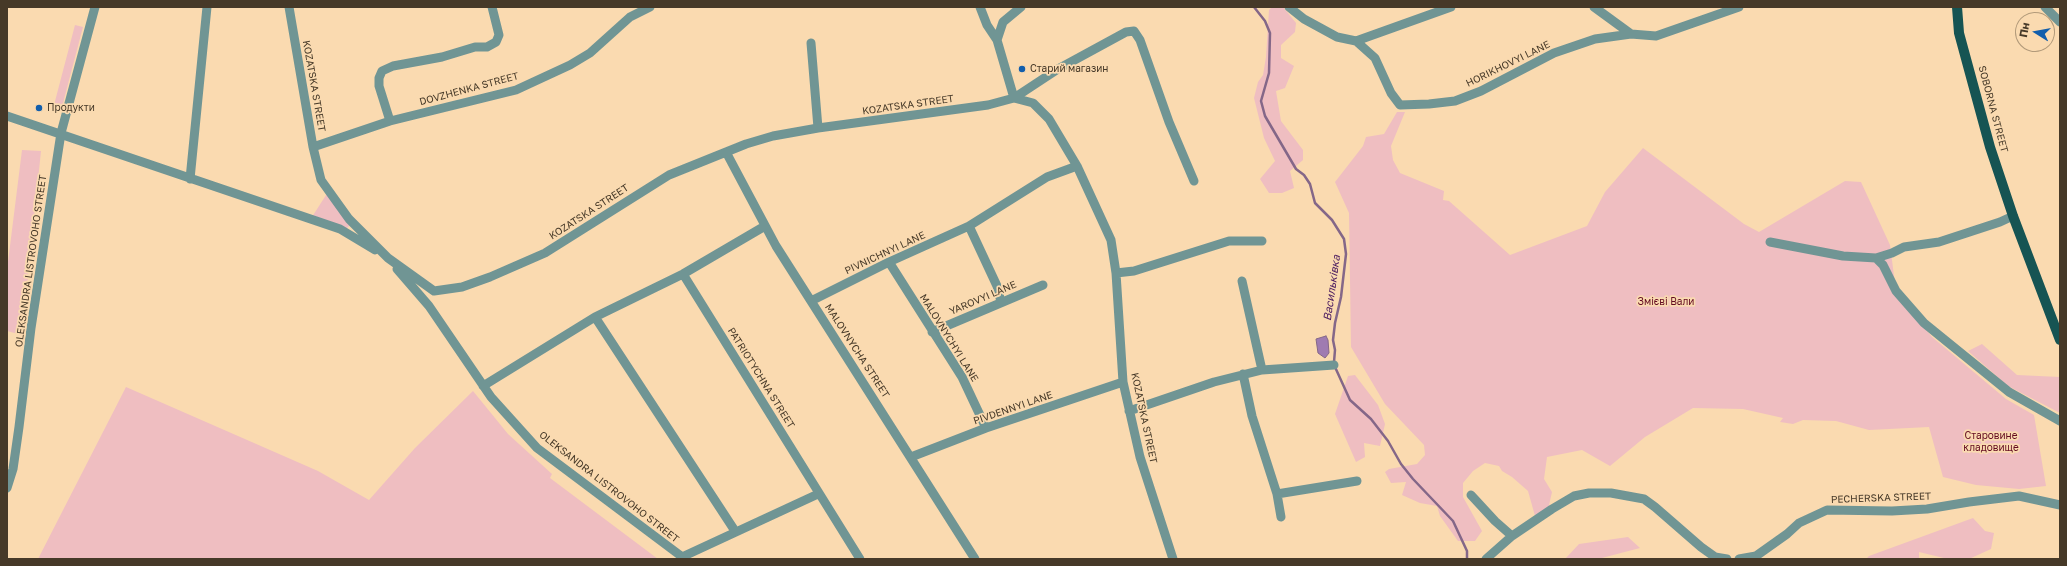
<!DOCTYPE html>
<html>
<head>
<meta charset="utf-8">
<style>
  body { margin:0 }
  #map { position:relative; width:2067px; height:566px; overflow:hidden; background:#fadab0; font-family:"Golos Text",sans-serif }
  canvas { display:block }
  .frame { position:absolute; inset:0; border:8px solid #463928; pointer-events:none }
  .north { position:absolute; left:2015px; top:12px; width:40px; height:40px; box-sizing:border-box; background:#fadab0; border:1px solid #b29a7a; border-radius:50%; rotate:281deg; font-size:11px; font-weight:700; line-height:16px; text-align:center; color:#463928 }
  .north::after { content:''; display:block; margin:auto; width:14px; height:18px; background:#125eac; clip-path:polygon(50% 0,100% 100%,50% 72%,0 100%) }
</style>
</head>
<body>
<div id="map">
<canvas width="2067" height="566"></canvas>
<div class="frame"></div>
<div class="north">Пн</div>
</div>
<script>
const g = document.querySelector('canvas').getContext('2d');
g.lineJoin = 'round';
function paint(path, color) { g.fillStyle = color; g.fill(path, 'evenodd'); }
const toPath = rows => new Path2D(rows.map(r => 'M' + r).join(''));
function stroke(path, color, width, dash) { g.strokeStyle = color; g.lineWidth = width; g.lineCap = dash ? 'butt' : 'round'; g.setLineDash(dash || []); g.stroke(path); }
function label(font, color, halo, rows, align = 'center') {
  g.font = font + ' "Golos Text",sans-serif'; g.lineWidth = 3.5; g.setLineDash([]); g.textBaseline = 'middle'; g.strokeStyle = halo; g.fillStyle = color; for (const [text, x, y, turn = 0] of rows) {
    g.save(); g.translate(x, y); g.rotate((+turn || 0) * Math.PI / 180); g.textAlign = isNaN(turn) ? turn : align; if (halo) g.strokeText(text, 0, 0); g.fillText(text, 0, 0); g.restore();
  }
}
paint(toPath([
  [1272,7,1283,7,1296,23,1295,32,1281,45,1281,58,1294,66,1285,88,1276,91,1281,121,1303,150,1303,160,1290,171,1294,188,1282,193,1269,193,1260,179,1275,161,1264,138,1254,98,1258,82,1263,75,1266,57,1269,10],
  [75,25,83,27,62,107,54,105],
  [1397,112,1405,112,1391,146,1393,160,1400,173,1444,191,1443,200,1449,201,1510,255,1587,226,1605,192,1643,148,1744,224,1759,232,1845,181,1861,182,1890,245,1896,291,1901,299,1932,337,2006,399,2034,415,2046,486,2019,489,1976,485,1943,477,1929,427,1869,430,1836,421,1803,420,1793,424,1780,422,1783,418,1743,409,1693,408,1645,437,1610,466,1582,450,1547,457,1544,479,1552,492,1547,514,1535,516,1528,491,1512,477,1502,471,1499,466,1485,463,1473,471,1463,483,1463,497,1482,531,1475,541,1458,541,1440,516,1437,506,1420,503,1402,495,1406,482,1391,483,1385,472,1389,469,1417,464,1425,455,1424,445,1385,404,1351,347,1349,213,1335,182,1363,146,1366,137,1384,134],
  [22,150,41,151,22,335,7,331,7,270],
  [328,192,350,225,346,229,310,220],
  [1982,344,2017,375,2060,377,2060,413,2008,386,1968,351],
  [1355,375,1378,405,1385,424,1380,446,1364,443,1365,457,1356,462,1335,414,1348,376],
  [126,387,318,471,369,500,415,448,473,391,508,434,552,474,550,478,658,559,38,559],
  [1973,518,1985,531,1994,533,1991,549,1969,559,1948,559,1919,552,1919,559,1866,559,1869,556],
  [1628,537,1640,548,1598,559,1565,559,1579,544]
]), '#efbec1');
const water = toPath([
  [1326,336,1328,340,1329,353,1325,358,1318,353,1316,339,1326,336]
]);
paint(water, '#9f7bb1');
stroke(water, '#846788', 1);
stroke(toPath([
  [1254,7,1265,21,1270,33,1269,73,1261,101,1265,116,1296,169,1304,175,1310,184,1315,203,1332,220,1344,239,1346,254,1341,297,1335,323,1333,340,1335,350,1334,362],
  [1335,367,1350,400,1371,419,1388,441,1401,464,1413,479,1453,521,1467,551,1467,559]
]), '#846788', 2.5);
stroke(toPath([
  [289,7,313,147,321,180,349,219,388,258,434,291,462,287,490,277,545,253,669,175,746,144,773,136,818,128,988,105,1014,98,1033,103,1049,119,1077,166,1111,240,1116,273,1123,382,1140,457,1173,559],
  [492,7,499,35,496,42,487,47,475,47,442,57,393,66,382,71,379,78,379,86,390,121,516,90,570,65,590,53,630,17,650,7],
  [980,7,987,25,997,40,1014,98,1058,69,1126,32,1134,31,1140,40,1169,122,1194,181],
  [1289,7,1304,19,1337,37,1356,41,1451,7],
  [1594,7,1631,34,1656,36,1739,7],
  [2045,7,2060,22],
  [997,40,1003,22,1021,7],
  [1356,41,1375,58,1391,93,1400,105,1429,104,1455,101,1481,91,1554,53,1595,39,1631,34],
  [811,43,818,128],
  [7,116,340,229,375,250],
  [313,147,390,121],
  [726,152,776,246,975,559],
  [190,179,207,7],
  [969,226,997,286,1001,302],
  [1770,242,1843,256,1876,258,1883,265,1896,291,1924,323,2009,392,2060,421],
  [1876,258,1892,253,1904,247,1939,242,2000,222,2013,216],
  [889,262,962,377,986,428],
  [397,269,429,306,491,397,537,448,685,559],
  [1116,273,1134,271,1229,241,1262,241],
  [683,274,860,559],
  [811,301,889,262,969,226,1047,177,1077,166],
  [595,317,735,531],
  [932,332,1043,285],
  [1262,370,1334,365],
  [1243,374,1252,416,1277,494,1281,517],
  [483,386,595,317,683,274,765,226],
  [1129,411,1214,382,1262,370,1242,281],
  [911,457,986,428,1123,382],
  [7,488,13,469,19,427,31,328,61,133,95,7],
  [1277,494,1357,481],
  [1471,495,1495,521,1512,536],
  [682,557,818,494],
  [1486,559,1512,536,1552,509,1574,496,1589,493,1611,493,1644,499,1655,507,1701,547,1715,557,1727,559],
  [1739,559,1756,556,1787,534,1799,523,1827,510,1892,511,1927,509,1969,502,2019,496,2060,505]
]), '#709594', 9);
stroke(toPath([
  [1957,7,1959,33,1990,147,2013,216,2060,340]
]), '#165453', 10);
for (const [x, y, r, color] of [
  [1022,69,4,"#125eac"],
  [39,108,4,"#125eac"]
]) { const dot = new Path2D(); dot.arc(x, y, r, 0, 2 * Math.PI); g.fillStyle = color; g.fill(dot); stroke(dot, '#fadab0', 1.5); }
label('10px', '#463928', '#fadab0', [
  ["HORIKHOVYI LANE",1508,64,-26],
  ["KOZATSKA STREET",314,86,80],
  ["DOVZHENKA STREET",469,89,-15],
  ["KOZATSKA STREET",908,105,-8],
  ["SOBORNA STREET",1993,109,75],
  ["KOZATSKA STREET",589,212,-33],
  ["PIVNICHNYI LANE",885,253,-25],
  ["OLEKSANDRA LISTROVOHO STREET",31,261,-82],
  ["YAROVYI LANE",983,298,-23],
  ["MALOVNYCHYI LANE",949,338,58],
  ["MALOVNYCHA STREET",857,351,57],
  ["PATRIOTYCHNA STREET",761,378,58],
  ["PIVDENNYI LANE",1013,408,-19],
  ["KOZATSKA STREET",1144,418,78],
  ["OLEKSANDRA LISTROVOHO STREET",609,487,38],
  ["PECHERSKA STREET",1881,498,-2]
]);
label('10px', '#463928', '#fadab0', [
  ["Старий магазин",1030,69],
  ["Продукти",47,108]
], 'left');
label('10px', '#630b21', '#fadab0', [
  ["Змієві Вали",1666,302],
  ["Старовине",1991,436],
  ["кладовище",1991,448]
]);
label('italic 11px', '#4c1d60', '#fadab0', [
  ["Васильківка",1332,288,-82]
]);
</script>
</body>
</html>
